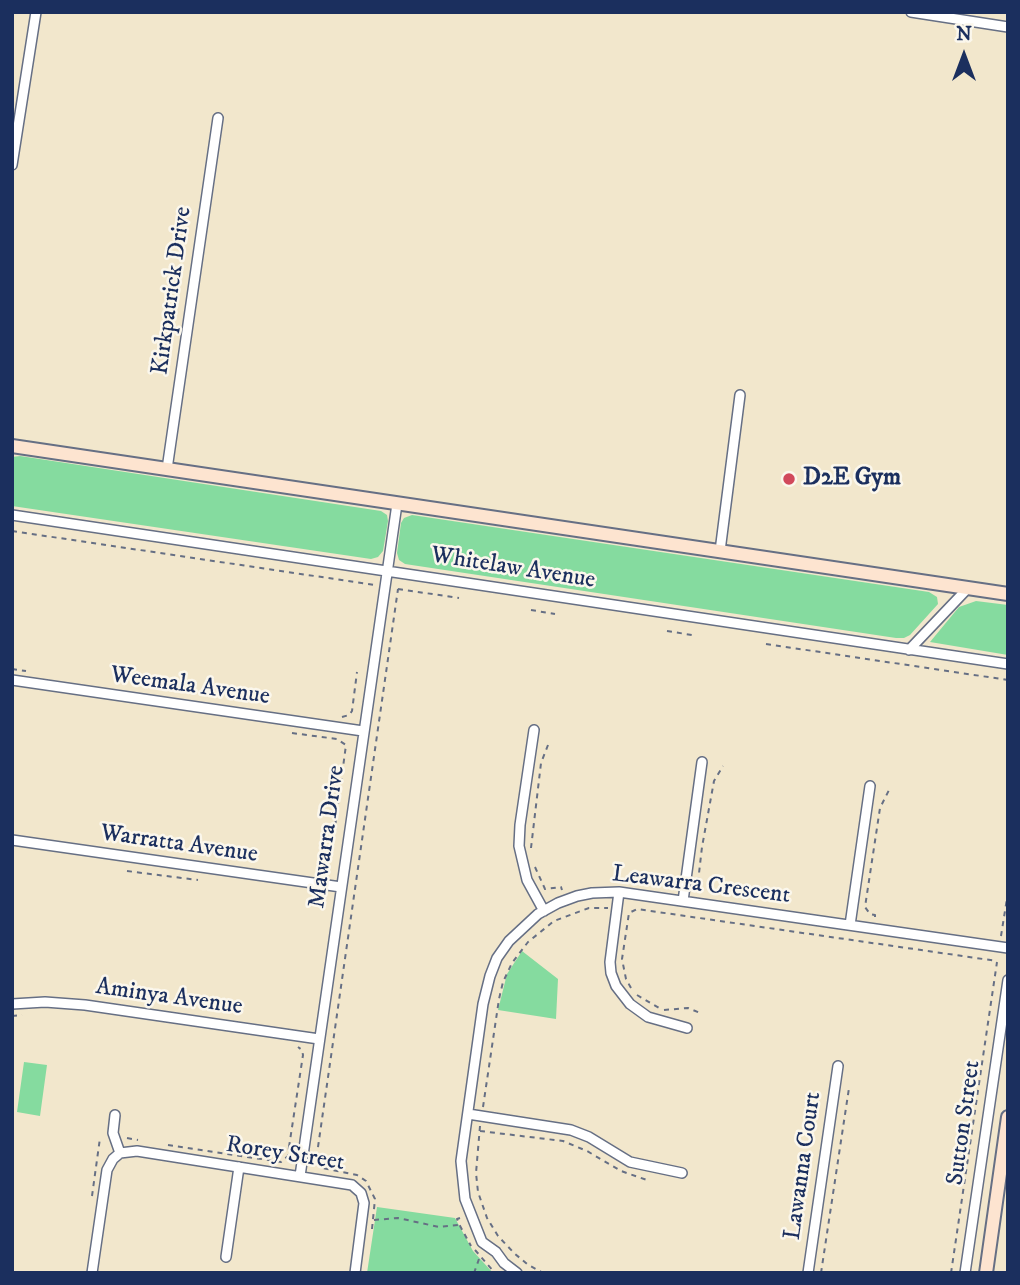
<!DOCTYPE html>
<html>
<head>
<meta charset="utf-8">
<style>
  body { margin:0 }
  #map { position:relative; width:1020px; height:1285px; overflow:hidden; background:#f2e7cc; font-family:"IM FELL DW Pica",serif }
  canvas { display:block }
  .frame { position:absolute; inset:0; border:14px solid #1b2f5e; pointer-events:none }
  .north { position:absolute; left:929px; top:21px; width:70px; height:70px; -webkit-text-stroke:5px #fbf7ec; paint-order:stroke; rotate:0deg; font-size:19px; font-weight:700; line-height:28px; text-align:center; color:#1b2f5e }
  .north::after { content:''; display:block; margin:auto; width:24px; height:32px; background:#1b2f5e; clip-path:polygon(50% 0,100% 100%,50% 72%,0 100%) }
</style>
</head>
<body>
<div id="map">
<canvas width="1020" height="1285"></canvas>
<div class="frame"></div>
<div class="north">N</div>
</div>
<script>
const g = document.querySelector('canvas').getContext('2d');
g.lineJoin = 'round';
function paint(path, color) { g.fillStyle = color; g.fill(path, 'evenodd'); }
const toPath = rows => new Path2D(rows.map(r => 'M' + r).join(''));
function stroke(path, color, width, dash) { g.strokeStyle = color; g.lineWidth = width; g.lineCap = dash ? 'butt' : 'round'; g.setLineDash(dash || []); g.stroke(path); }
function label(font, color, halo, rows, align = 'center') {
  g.font = font + ' "IM FELL DW Pica",serif'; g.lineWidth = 5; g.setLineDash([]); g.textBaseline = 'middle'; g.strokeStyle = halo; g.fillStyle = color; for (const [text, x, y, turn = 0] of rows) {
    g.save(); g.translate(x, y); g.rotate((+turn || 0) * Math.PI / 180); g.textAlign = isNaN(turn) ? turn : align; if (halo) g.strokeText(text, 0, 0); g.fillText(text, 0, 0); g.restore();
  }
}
paint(toPath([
  [20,456,381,511,387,515,388,521,383,551,378,557,371,559,12,506,12,457],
  [412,515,929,592,937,597,938,604,910,635,904,638,896,638,405,564,399,560,397,553,401,523,404,518],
  [976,601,1008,605,1008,655,930,642,959,607],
  [522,951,558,979,556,1019,498,1010,507,974],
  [24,1062,47,1065,40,1116,17,1112],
  [377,1207,455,1218,473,1251,493,1273,367,1273]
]), '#85db9f');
const street = toPath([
  [911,12,1008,27],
  [12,165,36,12],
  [167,469,218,118],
  [12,515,1008,664],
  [720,551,740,395],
  [909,650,967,589],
  [12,680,363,731],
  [534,730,520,825,519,846,527,880,544,911],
  [12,840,341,887],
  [619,892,610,962,611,973,616,986,630,1004,648,1017,687,1028],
  [683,901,702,762],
  [850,925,870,786],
  [12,1004,45,1002,85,1005,319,1039],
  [468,1114,571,1130,589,1137,630,1162,682,1173],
  [120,1153,137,1151,352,1185,361,1193,364,1203,355,1273],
  [300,1176,397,504],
  [226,1257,239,1167],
  [92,1273,107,1170,113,1159,120,1153,113,1133,115,1115],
  [517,1273,504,1263,496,1252,482,1242,465,1199,461,1161,483,1004,490,976,497,958,509,941,538,914,558,903,577,896,592,893,619,892,1008,948],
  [808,1273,838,1066],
  [965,1273,1008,980]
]);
const secondary = toPath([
  [12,446,1008,594],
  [986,1273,1008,1117]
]);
stroke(street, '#666f84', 12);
stroke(secondary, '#666f84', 16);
stroke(toPath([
  [12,531,375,585],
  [398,589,459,598],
  [531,610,555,614],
  [667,631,692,635],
  [766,644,1008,680],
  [12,669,26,671],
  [342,717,349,715,352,711,357,672],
  [292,733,337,739,346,745,332,849],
  [531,848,541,763,548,745],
  [535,867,545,889,561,887,562,890],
  [127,871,198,880],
  [701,892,698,882,702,847,714,781,723,766],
  [875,917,875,915,870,914,865,907,880,808,890,788],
  [1001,936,1008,892],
  [631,988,626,979,622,959,629,913,637,909,997,961],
  [637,995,659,1008],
  [664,1010,688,1008,700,1013],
  [12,1016,22,1015],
  [483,1107,499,999,503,982,512,963,528,942,554,921,589,908,608,908],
  [480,1126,476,1173,478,1192,487,1218,498,1236,514,1253,527,1264,543,1273],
  [480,1131,563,1141,587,1151,621,1171,647,1180],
  [127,1138,138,1140],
  [168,1145,281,1162,288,1156,289,1147,295,1148],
  [289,1147,303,1055,302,1050,298,1047],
  [92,1196,100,1138],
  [460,1218,457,1219,459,1224,471,1246],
  [374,1220,398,1218,439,1227,458,1225],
  [372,1229,375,1199,366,1181,357,1175,322,1168,316,1161,398,589],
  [475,1250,495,1273],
  [474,1273,479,1259],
  [821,1273,849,1088],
  [951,1273,997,962]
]), '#666f84', 2, [5, 5]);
stroke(street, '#fff', 9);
stroke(secondary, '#fde4d0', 12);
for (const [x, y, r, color] of [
  [789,479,7,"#d1495b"]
]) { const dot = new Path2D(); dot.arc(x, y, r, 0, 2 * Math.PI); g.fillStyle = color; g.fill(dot); stroke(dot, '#fbf7ec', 2.5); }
label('24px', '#1b2f5e', '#fbf7ec', [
  ["Kirkpatrick Drive",173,291,-82],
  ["Whitelaw Avenue",513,569,9],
  ["Weemala Avenue",190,687,8],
  ["Mawarra Drive",328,837,-82],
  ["Warratta Avenue",179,845,8],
  ["Leawarra Crescent",701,886,7],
  ["Aminya Avenue",169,998,8],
  ["Sutton Street",965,1123,-82],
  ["Rorey Street",285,1155,9],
  ["Lawanna Court",804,1166,-82]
]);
label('bold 24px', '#1b2f5e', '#fbf7ec', [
  ["D2E Gym",803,479]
], 'left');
</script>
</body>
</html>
